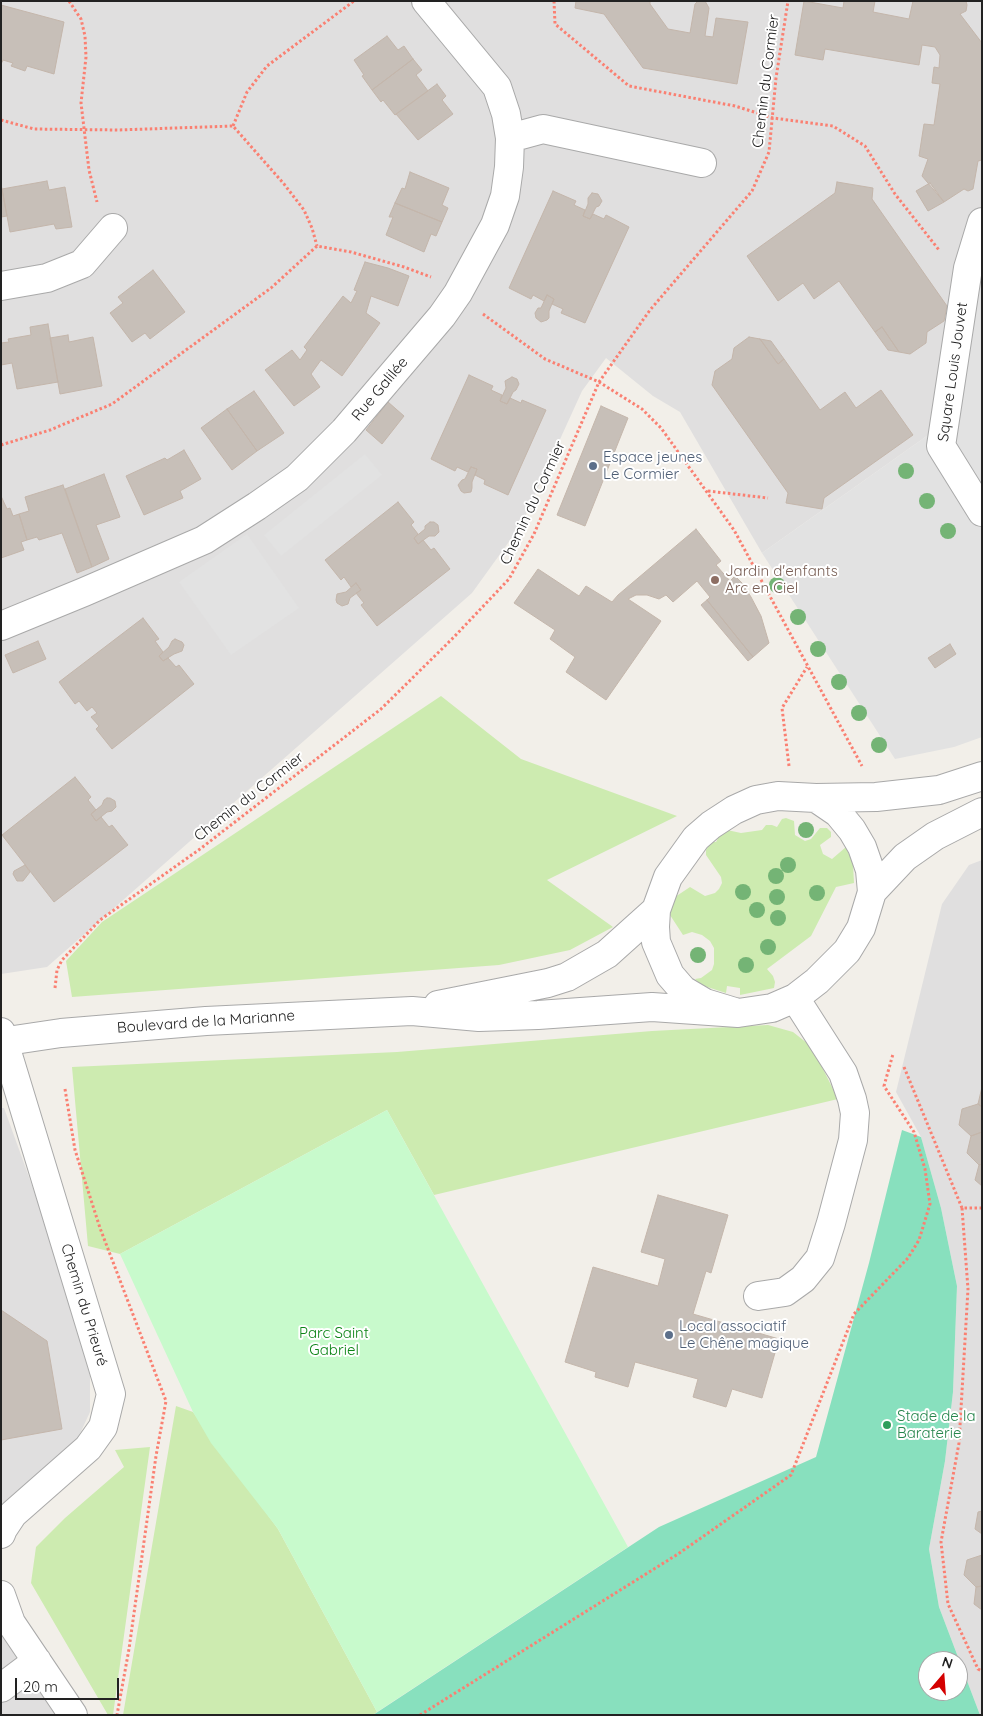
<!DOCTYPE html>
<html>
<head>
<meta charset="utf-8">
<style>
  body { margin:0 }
  #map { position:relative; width:983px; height:1716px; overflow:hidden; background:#f2efe9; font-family:Quicksand,sans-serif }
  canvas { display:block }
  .frame { position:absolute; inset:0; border:2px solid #222; pointer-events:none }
  .north { position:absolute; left:918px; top:1651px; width:50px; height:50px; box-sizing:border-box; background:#fff; border:1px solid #a7a7a7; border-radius:50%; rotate:18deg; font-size:14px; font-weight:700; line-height:20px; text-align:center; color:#222 }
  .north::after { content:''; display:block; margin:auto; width:18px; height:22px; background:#d40000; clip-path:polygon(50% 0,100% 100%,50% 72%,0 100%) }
  .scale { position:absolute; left:15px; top:1678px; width:104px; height:22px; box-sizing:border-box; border:2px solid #222; border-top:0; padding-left:6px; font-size:15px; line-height:18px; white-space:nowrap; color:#222; -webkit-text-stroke:4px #fff; paint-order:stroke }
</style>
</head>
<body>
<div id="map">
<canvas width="983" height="1716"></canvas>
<div class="frame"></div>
<div class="north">N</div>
<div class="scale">20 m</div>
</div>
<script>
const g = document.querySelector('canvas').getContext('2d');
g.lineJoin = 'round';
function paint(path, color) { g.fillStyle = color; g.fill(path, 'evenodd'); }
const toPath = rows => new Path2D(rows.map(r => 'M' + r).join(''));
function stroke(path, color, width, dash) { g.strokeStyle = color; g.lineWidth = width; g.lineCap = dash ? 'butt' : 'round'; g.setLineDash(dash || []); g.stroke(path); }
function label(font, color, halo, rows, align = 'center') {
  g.font = font + ' Quicksand,sans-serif'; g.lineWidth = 4; g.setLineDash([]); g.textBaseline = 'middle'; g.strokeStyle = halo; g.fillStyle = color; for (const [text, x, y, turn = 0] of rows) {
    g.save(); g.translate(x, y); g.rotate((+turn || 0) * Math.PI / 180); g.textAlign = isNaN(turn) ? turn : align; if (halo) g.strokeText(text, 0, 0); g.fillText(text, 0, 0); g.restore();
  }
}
paint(toPath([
  [1,1,982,1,982,215,970,213,931,433,762,553,680,412,653,396,606,358,582,391,521,525,472,593,47,967,1,974],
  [982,860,982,1715,980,1715,939,1607,929,1549,945,1461,953,1392,957,1286,941,1208,921,1137,896,1092,942,904,969,865],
  [1,1108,4,1108,50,1235,90,1376,90,1412,77,1440,1,1505],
  [1,1624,56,1715,1,1715]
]), '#e0dfdf');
paint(toPath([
  [441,696,521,759,677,816,547,880,613,927,570,950,499,965,72,997,66,961,102,922],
  [786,818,794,821,795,835,805,841,811,839,820,828,827,828,831,832,831,837,820,845,823,854,832,859,846,847,853,864,854,883,836,887,811,936,767,969,773,976,775,982,774,988,740,995,740,988,727,986,726,993,701,985,695,979,701,978,712,970,714,964,714,948,710,941,702,935,692,932,683,935,670,915,675,897,690,887,705,896,715,893,719,889,722,883,721,877,706,855,706,850,711,842,716,842,720,835,727,830,741,833,762,830,766,825,772,825,777,827,782,819],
  [768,1025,793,1032,812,1047,838,1099,434,1195,387,1110,120,1254,88,1246,72,1067,397,1052,652,1031],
  [176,1406,193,1412,278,1529,377,1712,373,1715,123,1715],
  [150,1447,113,1715,108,1715,31,1583,36,1547,65,1518,124,1467,115,1450]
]), '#cdebb0');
paint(toPath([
  [387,1110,628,1547,377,1712,278,1529,211,1443,193,1412,120,1254]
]), '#c8facc');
paint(toPath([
  [902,1130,921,1137,941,1208,957,1286,953,1392,945,1461,929,1549,939,1607,980,1715,373,1715,659,1527,816,1457,869,1263],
  [928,1661,958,1661,958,1691,928,1691]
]), '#88e0be');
paint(toPath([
  [969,213,982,215,982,737,954,747,895,759,762,553,931,433],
  [365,454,382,475,281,556,264,535],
  [247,534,299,608,231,655,179,582]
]), '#e2e2e2');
const building = toPath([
  [576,1,650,1,650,4,668,29,690,33,695,4,698,1,705,1,709,8,705,36,713,37,716,18,748,22,737,84,643,68,604,14,575,8,576,1],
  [804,1,843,8,844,1,875,1,873,12,909,19,913,1,966,1,967,5,966,11,960,14,982,43,982,160,978,161,973,189,968,191,964,189,944,202,922,176,928,159,919,156,924,124,934,125,940,84,932,83,934,67,939,68,940,55,935,47,922,45,919,65,825,49,823,60,795,55,804,1],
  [1,5,64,22,54,74,27,66,25,71,11,66,13,63,3,60,1,64,1,5],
  [387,36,398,50,404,46,413,59,372,90,362,76,364,75,354,60,387,36],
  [413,59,422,70,416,75,428,91,395,115,383,100,381,102,372,90,413,59],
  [437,84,446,96,442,100,453,114,418,140,396,114,437,84],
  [410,172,449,188,442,205,448,208,442,222,395,203,402,188,405,189,410,172],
  [47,181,49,190,65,187,72,227,56,229,54,224,10,232,2,189,47,181],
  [837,182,873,188,872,199,947,306,944,321,927,332,926,343,910,354,899,352,882,327,875,332,839,281,814,299,803,283,778,301,747,256,835,193,837,182],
  [930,183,944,202,928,211,916,191,930,183],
  [1,184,7,216,1,217,1,184],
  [553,191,576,201,574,205,585,210,583,216,590,219,593,214,604,219,606,215,629,227,585,323,561,313,563,309,552,304,554,299,547,295,544,301,533,295,531,299,509,288,553,191],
  [592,193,598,194,602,201,599,206,596,207,590,219,583,216,588,204,588,198,592,193],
  [395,203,442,222,436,236,431,234,424,252,386,235,393,217,389,217,395,203],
  [365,262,388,268,409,276,398,306,371,296,366,313,380,323,342,376,321,360,311,374,320,387,294,406,265,370,292,350,300,360,307,350,304,347,343,296,351,303,357,291,354,290,365,262],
  [153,270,185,312,150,339,145,333,132,342,110,313,123,303,118,297,153,270],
  [547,295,554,299,549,311,549,318,547,320,541,322,536,318,535,313,538,308,541,308,547,295],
  [48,324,58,382,17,389,12,363,1,365,1,343,9,342,8,339,31,335,30,327,48,324],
  [882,327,899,352,888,350,875,332,882,327],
  [68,335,69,342,93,337,102,386,60,394,50,338,68,335],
  [749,337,760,339,778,364,784,359,820,410,845,392,856,408,881,390,913,435,824,498,822,509,786,503,788,493,712,385,715,371,732,359,734,348,749,337],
  [760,339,771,341,784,359,778,364,760,339],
  [469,375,493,386,491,390,502,395,500,401,507,404,510,398,521,403,522,400,546,410,508,495,484,484,485,480,475,475,477,469,471,467,468,472,457,467,455,471,431,459,469,375],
  [512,377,517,379,519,384,516,390,513,392,507,404,500,401,506,388,505,381,512,377],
  [254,391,284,433,257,451,227,409,254,391],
  [388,402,404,416,382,444,366,430,388,402],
  [601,406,628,418,585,526,557,515,601,406],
  [227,409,257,451,232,470,201,428,227,409],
  [184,450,201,479,180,491,183,498,144,515,126,476,165,458,167,460,184,450],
  [471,467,477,469,472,482,472,488,471,492,464,493,461,491,458,485,462,480,465,479,471,467],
  [104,474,120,517,96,525,109,559,92,567,65,489,104,474],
  [63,485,92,567,77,573,62,533,39,540,37,537,27,540,19,514,29,511,25,497,63,485],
  [1,496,7,509,10,508,13,516,19,514,27,540,21,542,24,550,1,558,1,496],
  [398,502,414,522,411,525,418,534,414,538,418,544,423,540,431,550,434,548,450,569,377,626,361,605,364,603,356,593,361,590,356,583,351,587,344,577,341,580,325,560,398,502],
  [430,522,434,522,438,525,439,532,435,536,429,536,418,544,414,538,425,529,425,526,430,522],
  [696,529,721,561,716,565,730,581,735,576,742,583,751,597,761,616,769,643,753,657,707,600,710,597,697,581,673,602,666,595,659,599,647,595,636,595,628,599,661,621,606,700,566,672,575,657,550,639,555,630,514,603,538,569,579,596,586,586,612,602,618,595,696,529],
  [356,583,361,590,350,598,348,604,342,606,337,603,336,600,337,594,346,592,356,583],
  [707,600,753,657,748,661,701,605,707,600],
  [143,618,159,639,155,641,163,652,159,656,163,661,168,658,176,667,179,665,194,684,112,749,96,729,99,726,91,717,97,713,92,707,87,711,79,701,75,704,59,682,143,618],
  [175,639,182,642,184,645,182,651,174,654,163,661,159,656,169,647,172,641,175,639],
  [38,641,46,659,13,673,5,655,38,641],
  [950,644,956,654,935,668,928,658,950,644],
  [75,777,91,797,88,800,96,810,91,814,96,821,101,817,109,827,112,825,128,845,54,902,2,835,75,777],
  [107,798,110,798,115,801,116,807,112,811,107,812,96,821,91,814,102,805,104,800,107,798],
  [25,865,30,872,23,881,17,881,13,874,14,871,25,865],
  [982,1087,982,1107,978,1104,982,1087],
  [978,1104,982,1107,982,1132,971,1136,959,1125,962,1109,978,1104],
  [982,1132,982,1164,979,1165,967,1153,971,1136,982,1132],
  [982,1164,982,1186,975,1180,979,1165,982,1164],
  [658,1195,728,1215,711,1273,706,1271,693,1314,779,1339,762,1398,732,1389,726,1407,693,1397,698,1379,635,1362,628,1387,595,1377,596,1372,565,1362,593,1267,658,1286,665,1259,641,1252,658,1195],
  [1,1310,47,1341,62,1429,1,1440,1,1310],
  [982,1511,982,1534,975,1529,978,1512,982,1511],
  [982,1555,982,1586,976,1587,964,1575,967,1560,982,1555],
  [982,1586,982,1610,974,1604,976,1587,982,1586]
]);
paint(building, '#c7bfb8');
stroke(building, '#c4b6ab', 1);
const minor = toPath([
  [510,138,543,129,702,163],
  [982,222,968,268,941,446,982,512],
  [1,286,47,278,82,264,113,228],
  [1,626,84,592,204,540,257,506,297,478,344,431,442,316,458,293,495,225,505,196,509,167,510,138,506,114,497,87,426,1],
  [778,796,816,798,838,813,852,830,862,847,870,870,872,892,861,928,847,951,817,981,795,998,772,1008,738,1013,705,1003,683,990,670,975,656,942,655,927,656,910,668,877,696,838,711,825,734,810,756,800,778,796],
  [816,798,876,797,939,790,982,776],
  [872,892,905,857,935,836,982,812],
  [438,1005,548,983,567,977,607,954,656,910],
  [1,1032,111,1394,103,1427,88,1448,13,1514,3,1529,1,1534],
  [1,1042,61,1033,206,1021,412,1011,479,1017,538,1015,652,1007,738,1013],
  [758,1296,785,1292,803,1279,820,1258,831,1223,853,1140,855,1113,852,1099,843,1073,795,998],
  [1,1595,11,1623,73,1715],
  [1,1688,37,1661]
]);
stroke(minor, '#a9a9a9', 30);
stroke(toPath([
  [69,1,81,19,85,36,86,57,81,103,89,170,97,202],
  [554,1,555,24,629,86,735,106,773,118,833,126,865,146,895,194,939,250],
  [1,120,34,129,118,130,233,126,284,184,304,210,312,228,317,246],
  [233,126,247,92,267,66,354,1],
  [483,314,545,359,599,382,642,409,661,428,734,530,862,766],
  [1,445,50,430,112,404,271,288,317,246,351,252,404,267,431,277],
  [708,491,768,498],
  [789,766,782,708,807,667],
  [55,988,57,970,62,960,100,920,200,849,381,709,454,637,509,579,534,534,599,382,650,310,752,191,769,152,776,78,788,1],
  [904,1067,962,1208,982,1208],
  [65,1089,75,1150,100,1228,166,1401,156,1456,129,1649,117,1715],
  [962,1208,968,1289,959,1443,941,1542,948,1604,978,1669,982,1671],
  [420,1715,678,1554,791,1475,854,1314,908,1258,919,1240,930,1204,925,1169,914,1132,884,1086,893,1054]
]), '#fa8072', 3, [2.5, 2.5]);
stroke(minor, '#fff', 28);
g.fillStyle = '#74b475';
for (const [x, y] of [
  [906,471],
  [927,501],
  [948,531],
  [777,585],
  [798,617],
  [818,649],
  [839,682],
  [859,713],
  [879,745],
  [806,830],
  [788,865],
  [776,876],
  [743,892],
  [817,893],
  [777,897],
  [757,910],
  [778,918],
  [768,947],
  [698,955],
  [746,965]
]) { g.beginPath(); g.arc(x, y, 8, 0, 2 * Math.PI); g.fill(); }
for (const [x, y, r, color] of [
  [593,466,5,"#5c6f8a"],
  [715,580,5,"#8d6e63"],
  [669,1335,5,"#5c6f8a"],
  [887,1425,5,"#2e9e5b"]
]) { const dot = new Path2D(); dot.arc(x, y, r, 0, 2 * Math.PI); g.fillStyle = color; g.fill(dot); stroke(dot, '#fff', 2); }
label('15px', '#222', '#fff', [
  ["Chemin du Cormier",766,81,-83],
  ["Square Louis Jouvet",953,372,-82],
  ["Rue Galilée",380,389,-50],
  ["Chemin du Cormier",533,503,-65],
  ["Chemin du Cormier",249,797,-38],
  ["Boulevard de la Marianne",206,1022,-4],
  ["Chemin du Prieuré",84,1305,73]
]);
label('15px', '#4e5e75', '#fff', [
  ["Espace jeunes",603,457],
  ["Le Cormier",603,474],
  ["Local associatif",679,1326],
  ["Le Chêne magique",679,1343]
], 'left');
label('15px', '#785e54', '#fff', [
  ["Jardin d'enfants",725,571],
  ["Arc en Ciel",725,588]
], 'left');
label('15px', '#0c8416', '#fff', [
  ["Parc Saint",334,1333],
  ["Gabriel",334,1350]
]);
label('15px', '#27864d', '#fff', [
  ["Stade de la",897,1416],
  ["Baraterie",897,1433]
], 'left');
</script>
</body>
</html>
